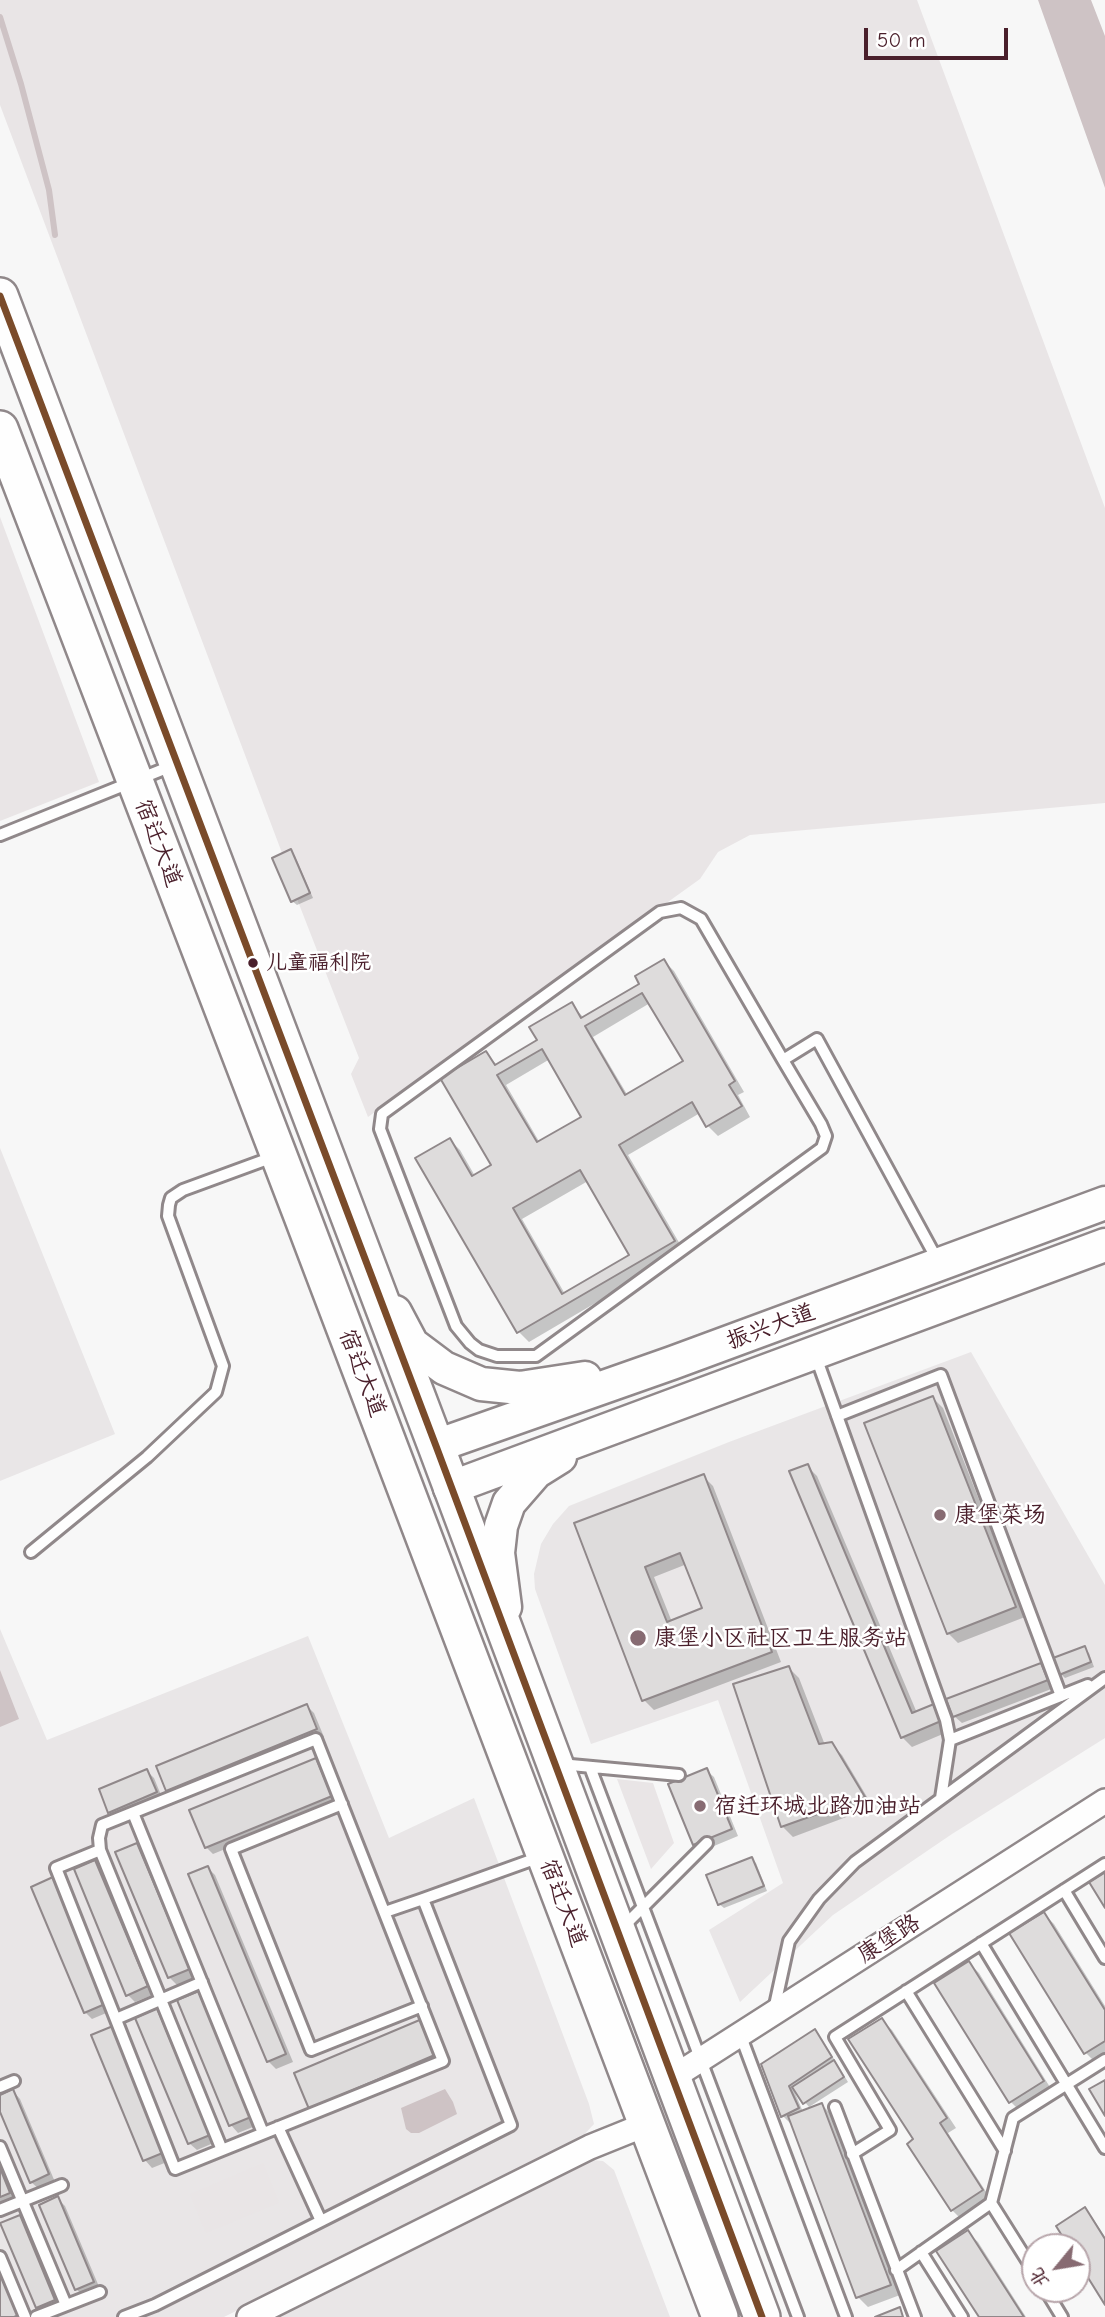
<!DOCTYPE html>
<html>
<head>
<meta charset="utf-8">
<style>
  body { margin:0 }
  #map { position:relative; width:1105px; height:2317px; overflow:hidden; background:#f7f7f7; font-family:"Comic Neue","LXGW WenKai TC",sans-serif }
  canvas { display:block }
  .north { position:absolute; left:1021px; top:2233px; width:70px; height:70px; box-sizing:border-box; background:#fff; border:2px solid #b7a5aa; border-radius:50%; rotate:240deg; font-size:19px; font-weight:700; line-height:28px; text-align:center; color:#4a1f2b }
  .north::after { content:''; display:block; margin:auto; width:24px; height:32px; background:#876b72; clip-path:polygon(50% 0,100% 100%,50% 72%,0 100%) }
  .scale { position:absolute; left:864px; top:28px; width:144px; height:32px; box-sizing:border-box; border:4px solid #4a1f2b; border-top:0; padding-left:9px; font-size:21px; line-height:24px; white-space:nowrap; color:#4a1f2b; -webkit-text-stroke:5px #fff; paint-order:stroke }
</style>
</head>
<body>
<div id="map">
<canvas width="1105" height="2317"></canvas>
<div class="north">北</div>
<div class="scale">50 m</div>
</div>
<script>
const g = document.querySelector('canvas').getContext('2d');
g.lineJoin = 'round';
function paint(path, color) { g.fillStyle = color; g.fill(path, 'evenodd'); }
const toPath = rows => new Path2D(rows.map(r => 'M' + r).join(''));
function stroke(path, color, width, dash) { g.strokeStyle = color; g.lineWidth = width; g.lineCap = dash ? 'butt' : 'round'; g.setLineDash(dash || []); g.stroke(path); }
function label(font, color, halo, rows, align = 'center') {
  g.font = font + ' "Comic Neue","LXGW WenKai TC",sans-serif'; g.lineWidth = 5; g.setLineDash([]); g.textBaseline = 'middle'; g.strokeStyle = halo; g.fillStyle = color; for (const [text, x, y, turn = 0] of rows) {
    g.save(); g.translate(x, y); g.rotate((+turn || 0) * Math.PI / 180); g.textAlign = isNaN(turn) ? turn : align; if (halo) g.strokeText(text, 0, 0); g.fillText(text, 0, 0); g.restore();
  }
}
paint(toPath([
  [0,1148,115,1434,0,1481],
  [971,1352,1105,1585,1105,1738,952,1834,833,1915,740,2002,709,1930,783,1883,718,1700,591,1744,535,1589,534,1574,541,1544,553,1524,569,1506,729,1442],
  [0,1629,47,1740,308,1636,389,1838,474,1798,589,2104,594,2124,580,2139,224,2317,0,2317],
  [592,2160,603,2161,614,2170,670,2317,276,2317]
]), '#e9e6e7');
paint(toPath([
  [0,0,917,0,1105,508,1105,803,750,835,718,852,700,879,368,1117,351,1074,359,1058,297,899,310,893,290,850,282,853,0,105],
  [0,517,99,782,0,821],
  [617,1779,653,1783,674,1843,651,1869],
  [263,2163,279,2203,206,2233,190,2194]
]), '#e9e5e6');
paint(toPath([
  [1038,0,1091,0,1105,36,1105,188],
  [0,1670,19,1719,0,1727],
  [445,2089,453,2102,457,2114,419,2133,411,2133,406,2129,401,2108]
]), '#cec3c5');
paint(toPath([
  [290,851,295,856,313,898,297,905,292,901],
  [664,961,674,971,744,1092,738,1095,750,1117,718,1136,708,1126,700,1113,628,1155,684,1251,529,1342,519,1332,450,1140,460,1150,475,1176,493,1166,486,1053,497,1065,539,1041,571,1004,584,1018,641,984],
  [650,1003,685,1062,628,1096,593,1037],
  [550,1059,584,1117,540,1143,506,1085],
  [588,1181,631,1256,565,1294,522,1219],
  [933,1398,943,1408,1025,1617,958,1643,948,1633],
  [807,1466,817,1476,917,1713,933,1706,943,1716,950,1731,912,1747,902,1737],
  [703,1476,713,1486,781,1662,654,1710,644,1700,577,1524],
  [687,1564,705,1609,672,1622,654,1577],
  [1084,1648,1089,1653,1094,1667,1065,1678,1061,1674],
  [1041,1665,1048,1673,1054,1688,962,1723,954,1716],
  [789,1668,799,1678,825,1745,831,1744,842,1755,873,1807,793,1837,783,1827,735,1685],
  [307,1706,314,1713,324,1737,175,1797,167,1790],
  [316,1760,323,1767,338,1803,213,1854,206,1847],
  [706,1770,714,1777,738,1836,702,1851,694,1844],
  [147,1771,154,1778,163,1800,117,1819,110,1812],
  [137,1845,144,1853,196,1977,177,1985,169,1977],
  [751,1859,756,1863,767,1891,724,1908,719,1904],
  [95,1862,102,1870,155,1994,135,2002,128,1995],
  [208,1868,215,1875,293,2062,276,2069,268,2061],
  [52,1879,60,1887,111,2011,92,2019,85,2012],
  [1044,1914,1054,1924,1105,2006,1105,2057,1096,2063,1086,2053],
  [969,1963,979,1973,1053,2092,1021,2112,1011,2102,937,1983],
  [198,1993,206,2001,258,2125,238,2133,231,2125,179,2001],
  [157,2010,164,2018,216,2142,197,2150,189,2143],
  [882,2020,892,2030,956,2128,948,2133,992,2201,962,2220,952,2210,916,2140],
  [429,2028,443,2062,318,2115,311,2108],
  [814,2032,822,2039,848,2082,809,2107,793,2088,803,2112,822,2105,832,2115,900,2295,868,2307,858,2297,792,2122,790,2123,783,2116,763,2065],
  [93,2036,172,2160,152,2168,145,2160],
  [13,2091,20,2099,55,2182,39,2189,31,2182,0,2107,0,2097],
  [0,2161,16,2200,0,2207],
  [58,2199,65,2206,100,2289,84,2296,76,2289],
  [1085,2209,1092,2217,1105,2237,1105,2301,1077,2256,1077,2247,1071,2247],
  [19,2217,27,2224,62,2307,45,2314,38,2307],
  [968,2233,978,2242,1026,2317,981,2317]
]), '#0003');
stroke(toPath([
  [0,17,21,84,49,190,55,235]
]), '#cec3c5', 6);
const building = toPath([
  [291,849,310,893,291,902,272,858,291,849],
  [664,959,735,1081,729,1085,742,1106,706,1127,692,1102,619,1145,675,1241,517,1333,415,1158,450,1138,472,1176,491,1165,440,1078,486,1051,495,1065,537,1040,529,1027,572,1002,581,1018,639,984,635,976,664,959],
  [642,993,683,1061,625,1095,585,1026,642,993],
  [542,1049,581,1117,537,1142,497,1075,542,1049],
  [580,1170,629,1255,562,1294,513,1208,580,1170],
  [933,1396,1016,1607,947,1634,864,1423,933,1396],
  [808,1464,912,1713,934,1704,941,1721,901,1738,789,1471,808,1464],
  [704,1474,772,1652,642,1701,574,1523,704,1474],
  [680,1553,702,1608,667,1622,645,1567,680,1553],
  [1085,1646,1091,1662,1059,1675,1053,1658,1085,1646],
  [1041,1663,1048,1680,953,1717,946,1699,1041,1663],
  [789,1666,819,1744,832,1742,865,1797,781,1827,733,1684,789,1666],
  [307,1704,317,1729,166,1791,156,1766,307,1704],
  [316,1758,332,1796,205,1848,189,1810,316,1758],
  [707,1768,732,1829,693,1845,668,1784,707,1768],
  [147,1769,157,1792,108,1813,99,1789,147,1769],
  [137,1843,190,1969,168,1978,115,1852,137,1843],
  [752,1857,764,1886,718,1905,706,1875,752,1857],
  [95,1860,148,1986,126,1996,74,1869,95,1860],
  [208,1866,286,2054,267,2062,188,1874,208,1866],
  [1105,1872,1105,1908,1089,1882,1105,1872],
  [53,1877,105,2004,84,2013,31,1887,53,1877],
  [1044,1912,1105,2010,1105,2041,1084,2054,1009,1933,1044,1912],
  [969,1961,1044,2081,1009,2103,934,1983,969,1961],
  [199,1991,251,2117,229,2126,177,2000,199,1991],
  [157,2008,210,2135,188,2144,135,2018,157,2008],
  [882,2018,947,2118,940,2123,983,2190,951,2211,907,2144,913,2139,848,2039,882,2018],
  [422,2019,437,2054,309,2109,294,2073,422,2019],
  [113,2026,165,2152,143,2161,91,2035,113,2026],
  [815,2029,832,2057,789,2086,799,2108,781,2117,761,2064,815,2029],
  [834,2060,844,2077,803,2104,792,2087,834,2060],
  [1105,2080,1105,2116,1089,2089,1105,2080],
  [13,2089,49,2174,30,2183,0,2112,0,2095,13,2089],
  [822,2103,891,2285,856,2298,788,2116,822,2103],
  [0,2168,10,2193,0,2197,0,2168],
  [58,2196,94,2282,75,2290,39,2205,58,2196],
  [1085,2207,1105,2239,1105,2305,1077,2260,1077,2247,1069,2247,1056,2226,1085,2207],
  [20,2215,55,2300,36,2308,0,2223,20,2215],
  [968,2230,1024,2317,979,2317,936,2251,968,2230],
  [0,2271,19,2315,14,2317,0,2317,0,2271],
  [900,2307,903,2317,875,2317,900,2307]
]);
paint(building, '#dedcdc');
stroke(building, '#90888a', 2);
const service = toPath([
  [0,835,174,765],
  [783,1060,821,1124,826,1136,822,1148,536,1356,497,1356,479,1350,470,1343,456,1326,380,1129,382,1114,660,912,681,908,701,919,783,1060,817,1039,939,1263],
  [816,1357,946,1720,950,1740],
  [837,1416,941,1375,1061,1696],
  [31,1552,147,1457,216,1392,223,1366,168,1216,169,1205,171,1198,183,1190,273,1157],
  [316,1739,443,2061,222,2150,100,1850,99,1838,102,1825,316,1739],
  [560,1764,679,1775],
  [590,1767,798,2317],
  [941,1798,950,1740,1088,1685],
  [342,1804,231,1849,311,2050,422,2006],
  [133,1813,263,2133],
  [100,1850,56,1868,175,2169,222,2150],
  [1064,1890,1105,1958],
  [385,1912,423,1899],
  [622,1928,707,1843],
  [981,1943,1105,2148],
  [906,1991,1005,2151],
  [774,2010,789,1941,819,1899,855,1862,1105,1678],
  [116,2019,202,1982],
  [740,2034,846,2317],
  [0,2087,14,2081],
  [835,2107,915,2317],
  [278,2127,321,2221],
  [0,2147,66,2305],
  [852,2154,890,2130,835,2037,1105,1864],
  [0,2210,62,2185],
  [921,2252,962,2317],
  [0,2257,25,2317],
  [896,2270,991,2203],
  [1035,2273,991,2203,1013,2118,1105,2060],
  [1045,2289,1062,2317],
  [36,2317,100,2292],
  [124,2317,155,2305,511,2125,423,1899,540,1857]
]);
const minor = toPath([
  [672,2078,1105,1801],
  [249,2317,590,2147,647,2124]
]);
const secondary = toPath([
  [395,1312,412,1344,444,1368,481,1384,520,1388,585,1378],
  [436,1446,672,1363,1105,1203],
  [450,1488,1105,1245],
  [505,1607,498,1553,501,1526,509,1503,536,1472,560,1457]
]);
const primary = toPath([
  [0,296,436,1446,762,2317],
  [0,429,302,1216,720,2317]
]);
stroke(service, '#90888a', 16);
stroke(minor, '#90888a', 28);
stroke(secondary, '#90888a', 37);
stroke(primary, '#90888a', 40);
stroke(service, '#fefefe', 10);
stroke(minor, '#fefefe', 23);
stroke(secondary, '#fefefe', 32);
stroke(primary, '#fefefe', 35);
stroke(toPath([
  [0,296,436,1446,762,2317]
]), '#7a4b2a', 7);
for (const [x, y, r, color] of [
  [253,963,6,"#4a1f2b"],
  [940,1515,7,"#876b72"],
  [638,1638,9,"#876b72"],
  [700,1806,7,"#876b72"]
]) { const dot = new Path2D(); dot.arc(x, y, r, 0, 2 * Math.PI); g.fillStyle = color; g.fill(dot); stroke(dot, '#fff', 2.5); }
label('21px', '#4a1f2b', '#fff', [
  ["儿童福利院",266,963]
], 'left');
label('23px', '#4a1f2b', '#fff', [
  ["宿迁大道",158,843,69],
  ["振兴大道",771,1327,-20],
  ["宿迁大道",362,1373,69],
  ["宿迁大道",563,1903,69],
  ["康堡路",889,1939,-33]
]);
label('23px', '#4a1f2b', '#fff', [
  ["康堡菜场",954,1515],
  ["康堡小区社区卫生服务站",654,1638],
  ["宿迁环城北路加油站",714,1806]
], 'left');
</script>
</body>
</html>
